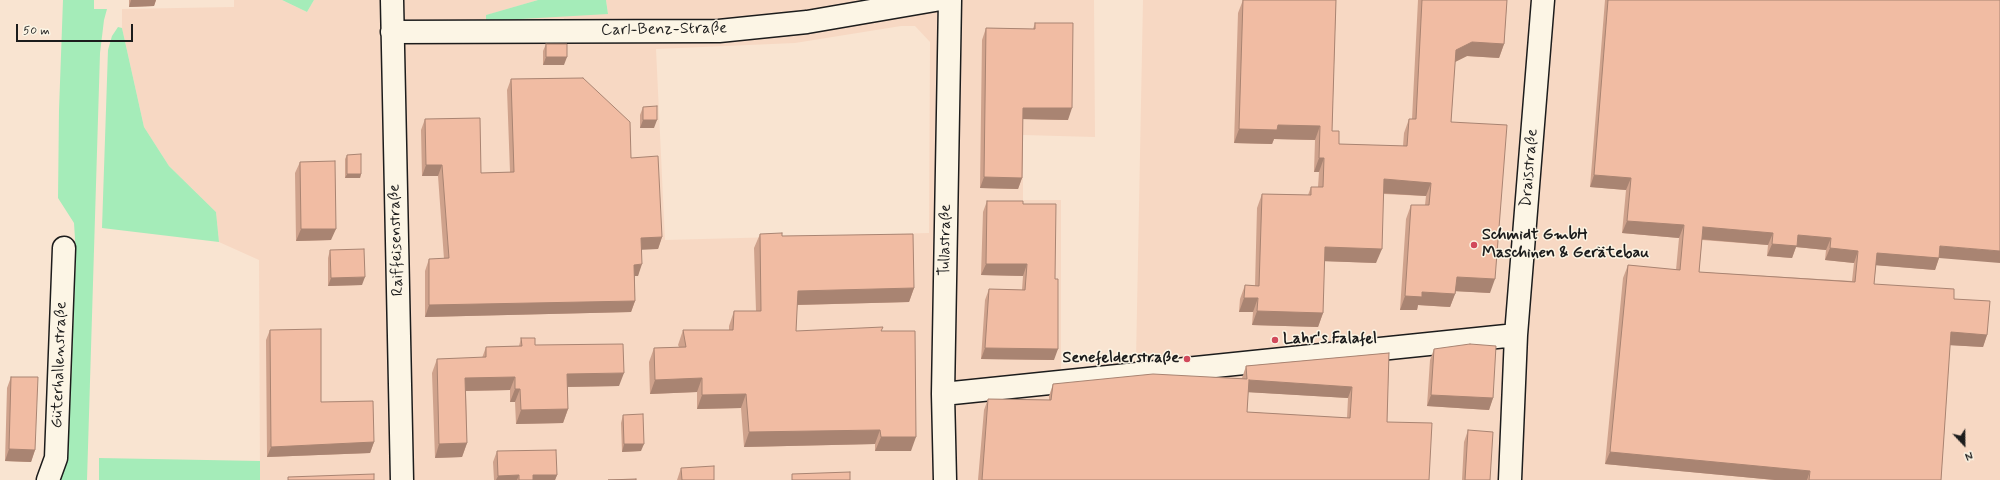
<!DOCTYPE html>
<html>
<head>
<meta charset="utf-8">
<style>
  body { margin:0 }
  #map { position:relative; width:2000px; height:480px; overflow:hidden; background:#f9e4d1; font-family:Mynerve,sans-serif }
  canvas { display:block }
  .north { position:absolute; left:1944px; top:424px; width:40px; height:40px; -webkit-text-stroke:3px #fcf5e5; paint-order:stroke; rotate:158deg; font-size:11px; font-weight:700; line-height:16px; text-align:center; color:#1c1c1c }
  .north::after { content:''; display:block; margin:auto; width:14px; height:18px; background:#1c1c1c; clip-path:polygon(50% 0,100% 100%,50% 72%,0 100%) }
  .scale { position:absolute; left:16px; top:24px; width:117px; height:18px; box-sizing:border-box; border:2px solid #1c1c1c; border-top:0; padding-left:5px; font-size:12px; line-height:14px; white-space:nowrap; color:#1c1c1c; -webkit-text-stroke:3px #fcf5e5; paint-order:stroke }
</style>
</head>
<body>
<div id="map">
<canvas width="2000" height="480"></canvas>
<div class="north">N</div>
<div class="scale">50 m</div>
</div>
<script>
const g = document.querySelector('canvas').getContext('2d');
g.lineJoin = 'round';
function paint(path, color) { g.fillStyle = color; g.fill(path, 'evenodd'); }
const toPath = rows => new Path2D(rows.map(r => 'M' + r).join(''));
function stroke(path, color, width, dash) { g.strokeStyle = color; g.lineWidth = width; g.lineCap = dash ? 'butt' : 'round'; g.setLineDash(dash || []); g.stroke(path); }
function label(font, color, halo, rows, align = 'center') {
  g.font = font + ' Mynerve,sans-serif'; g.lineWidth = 3; g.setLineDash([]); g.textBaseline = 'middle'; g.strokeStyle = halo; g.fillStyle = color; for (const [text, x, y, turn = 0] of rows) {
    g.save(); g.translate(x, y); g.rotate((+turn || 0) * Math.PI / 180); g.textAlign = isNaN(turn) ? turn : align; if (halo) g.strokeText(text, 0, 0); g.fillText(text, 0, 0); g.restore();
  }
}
paint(toPath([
  [234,0,282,0,307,12,314,0,538,0,487,15,608,13,606,0,1094,0,1095,137,1023,135,1023,200,1061,200,1061,370,1136,360,1143,0,2000,0,2000,480,260,480,259,260,219,242,216,212,169,166,144,127,122,28,122,9,234,7],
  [901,26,915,26,930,42,929,233,665,240,656,49,795,43]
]), '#f7d8c3');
paint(toPath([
  [63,0,94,0,94,9,107,9,104,20,100,53,87,480,56,480,68,454,76,255,74,223,58,198,59,110],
  [282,0,314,0,307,12],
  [538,0,606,0,608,14,486,21,486,15],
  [118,27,122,28,144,127,169,166,216,212,219,242,102,228,108,50,112,36],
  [99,458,260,461,260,480,99,480]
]), '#a5ecb9');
const minor = toPath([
  [392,0,402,480],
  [392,32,719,31,807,22,935,0],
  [943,394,1516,335],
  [48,480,56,458,64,248],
  [945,480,943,394,950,0],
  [1510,480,1516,335,1543,0]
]);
stroke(minor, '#1c1c1c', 25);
stroke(minor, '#fcf5e5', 22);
paint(toPath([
  [129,0,156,0,154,6,129,7],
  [1243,0,1336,0,1332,131,1339,144,1403,146,1404,133,1409,119,1412,119,1418,0,1507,0,1504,44,1499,58,1467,56,1455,62,1451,122,1490,293,1456,291,1455,294,1450,307,1418,305,1417,310,1400,310,1406,219,1411,205,1425,205,1426,196,1384,194,1376,263,1324,261,1323,313,1318,327,1252,325,1253,312,1239,312,1240,299,1245,285,1255,286,1257,208,1262,194,1308,195,1311,187,1318,187,1319,172,1314,172,1315,140,1274,139,1272,144,1234,143,1238,13],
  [1605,0,2000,0,1939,258,1935,270,1876,265,1874,284,1954,299,1987,335,1983,347,1950,345,1941,480,1775,480,1605,464,1623,278,1628,265,1676,270,1679,238,1622,233,1626,190,1590,187],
  [1702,240,1768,245,1767,256,1792,258,1796,247,1826,250,1825,260,1854,263,1852,281,1699,272],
  [1035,23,1068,120,1023,119,1022,178,1018,189,980,188,982,40,986,28,1033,29],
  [546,44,564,65,543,65,543,51],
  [511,79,631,158,662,237,658,249,641,249,638,276,635,276,635,301,631,312,425,317,425,271,429,259,444,259,438,176,422,176,421,130,425,119,481,173,510,172,507,90],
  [643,107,654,128,640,128,640,115],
  [347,155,361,174,360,178,345,178,345,159],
  [300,162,331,240,296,241,295,173],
  [987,201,1023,204,1054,360,981,359,985,300,989,289,1022,290,1023,276,981,275,983,212],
  [760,234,782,236,914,288,909,302,797,305,796,331,881,331,911,451,875,451,875,444,744,447,741,408,697,409,697,392,650,394,649,362,654,348,679,347,678,345,683,330,729,330,729,326,734,311,756,311,754,248],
  [330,250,362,285,328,286,328,258],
  [270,330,321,402,374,442,370,453,267,457,266,340],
  [521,338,619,386,568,387,568,409,563,423,516,424,515,402,510,402,510,390,466,391,467,443,462,457,435,458,432,373,437,359,482,358,486,347,519,346],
  [1434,349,1493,398,1489,410,1427,406,1430,360],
  [1389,353,1387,422,1429,480,978,480,984,410,988,399,1049,400,1049,396,1053,384,1242,378,1246,366],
  [1248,392,1348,398,1347,418,1247,412],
  [11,377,35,450,31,462,5,461,7,388],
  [623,415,641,451,622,452,621,423],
  [1468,430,1490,480,1462,480,1464,442],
  [497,451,557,475,555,480,494,480,493,462],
  [681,468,714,480,677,480]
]), '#cfa28c');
paint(toPath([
  [131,0,156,0,154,6,129,7],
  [1472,42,1504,44,1499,58,1467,56,1451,64,1456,50],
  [546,57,567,57,564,65,543,65],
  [1023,108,1072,108,1068,120,1019,119],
  [643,120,657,120,654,128,640,128],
  [1278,125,1320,126,1315,140,1274,139,1272,144,1234,143,1239,129],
  [1319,158,1324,158,1319,172,1314,172],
  [426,165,442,165,438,176,422,176],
  [347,174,361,174,360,178,345,178],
  [1594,175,1631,178,1626,190,1590,187],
  [984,177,1022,178,1018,189,980,188],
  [1384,179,1431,183,1426,196,1379,193],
  [1627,221,1684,225,1679,238,1622,233],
  [1703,227,1773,233,1768,245,1699,239],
  [301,229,336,229,331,240,296,241],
  [1798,235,1831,238,1826,250,1796,247,1792,258,1767,256,1772,244],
  [662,237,658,249,637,250,641,238],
  [1940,246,2000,251,2000,263,1939,258,1935,270,1873,265,1877,253],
  [1325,247,1382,249,1376,263,1320,261],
  [1830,248,1858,251,1854,263,1825,260],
  [642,264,638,276,630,276,634,265],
  [986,264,1027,264,1023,276,981,275],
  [365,277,362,285,328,286,331,278],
  [1457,277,1495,279,1490,293,1452,291],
  [914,288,909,302,793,305,798,291],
  [1422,292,1455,294,1450,307,1418,305,1417,310,1400,310,1405,296],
  [1244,298,1258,298,1253,312,1239,312],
  [635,301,631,312,425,317,429,305],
  [1257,311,1323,313,1318,327,1252,325],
  [1951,332,1987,335,1983,347,1947,345],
  [985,348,1058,349,1054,360,981,359],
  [624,373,619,386,563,387,567,374],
  [515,377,510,390,460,391,465,378],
  [702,378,697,392,650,394,655,380],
  [1249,380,1352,387,1348,398,1245,392],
  [515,389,520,389,515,402,510,402],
  [746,394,741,408,697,409,702,395],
  [1431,395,1493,398,1489,410,1427,406],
  [568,409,563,423,516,424,521,410],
  [880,430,875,444,744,447,749,432],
  [881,437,916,437,911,451,875,451],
  [374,442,370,453,267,457,271,447],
  [467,443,462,457,435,458,439,444],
  [624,444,644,444,641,451,622,452],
  [9,449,35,450,31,462,5,461],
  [1610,452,1810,471,1807,480,1775,480,1605,464],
  [519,475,517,480,496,480,498,476],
  [533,475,557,475,555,480,531,480]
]), '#a98472');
const building = toPath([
  [1243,0,1336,0,1332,131,1339,131,1339,144,1407,146,1409,119,1416,119,1422,0,1507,0,1504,44,1472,42,1456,50,1451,122,1507,125,1495,279,1457,277,1455,294,1422,292,1422,297,1405,296,1411,205,1429,205,1431,183,1384,179,1382,249,1325,247,1323,313,1257,311,1258,298,1244,298,1245,285,1259,286,1262,194,1311,195,1311,187,1323,187,1324,158,1319,158,1320,126,1278,125,1277,130,1239,129,1243,0],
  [1608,0,2000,0,2000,251,1940,246,1939,258,1877,253,1874,284,1954,289,1954,299,1990,301,1987,335,1951,332,1941,480,1809,480,1810,471,1610,452,1628,265,1680,270,1684,225,1627,221,1631,178,1594,175,1608,0],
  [1703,227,1773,233,1772,244,1797,246,1798,235,1831,238,1830,248,1858,251,1855,282,1699,272,1703,227],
  [1035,23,1073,23,1072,108,1023,108,1022,178,984,177,986,28,1035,29,1035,23],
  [546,44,567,44,567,57,546,57,546,44],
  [583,78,630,122,631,158,658,156,662,237,641,238,642,264,634,265,635,301,429,305,429,259,449,258,442,165,426,165,425,119,480,118,481,173,514,172,511,79,583,78],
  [657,106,657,120,643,120,643,107,657,106],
  [361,154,361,174,347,174,347,155,361,154],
  [335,161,336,229,301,229,300,162,335,161],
  [987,201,1023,201,1023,204,1056,204,1055,279,1058,279,1058,349,985,348,989,289,1025,290,1027,264,986,264,987,201],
  [782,233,782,236,913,234,914,288,798,291,796,331,883,327,881,331,915,331,916,437,881,437,880,430,749,432,746,394,702,395,702,378,655,380,654,348,686,347,683,330,733,330,734,311,761,311,760,234,782,233],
  [364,249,365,277,331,278,330,250,364,249],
  [321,329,321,402,373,401,374,442,271,447,270,330,321,329],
  [521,338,535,338,535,345,623,344,624,373,567,374,568,409,521,410,520,389,515,389,515,377,465,378,467,443,439,444,437,359,486,357,486,347,522,346,521,338],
  [1470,344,1496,346,1493,398,1431,395,1434,349,1470,344],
  [1389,353,1387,422,1432,423,1429,480,982,480,988,399,1051,400,1053,384,1153,374,1247,379,1246,366,1389,353],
  [1249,380,1352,387,1350,418,1247,412,1249,380],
  [11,377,38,377,35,450,9,449,11,377],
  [643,414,644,444,624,444,623,415,643,414],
  [1468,430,1493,432,1490,480,1465,480,1468,430],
  [556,450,557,475,533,475,533,480,519,480,519,475,498,476,497,451,556,450],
  [714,466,714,480,682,480,681,468,714,466],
  [850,472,850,480,792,480,792,474,850,472],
  [374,474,374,480,288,480,288,477,374,474],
  [636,479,636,480,608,480,636,479]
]);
paint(building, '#f1bca3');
stroke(building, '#a98472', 1);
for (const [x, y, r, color] of [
  [1474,245,4,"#d1495b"],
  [1275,340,4,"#d1495b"],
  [1187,359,4,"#d1495b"]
]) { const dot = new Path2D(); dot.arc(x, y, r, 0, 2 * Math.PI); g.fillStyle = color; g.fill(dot); stroke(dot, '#fcf5e5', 1.5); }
label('16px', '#1c1c1c', '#fcf5e5', [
  ["Carl-Benz-Straße",664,30,-1],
  ["Draisstraße",1530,168,-85],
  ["Raiffeisenstraße",397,240,-92],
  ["Tullastraße",946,240,-89],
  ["Güterhallenstraße",60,365,-88]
]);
label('bold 16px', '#1c1c1c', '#fcf5e5', [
  ["Schmidt GmbH",1482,236],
  ["Maschinen & Gerätebau",1482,254],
  ["Lahr's Falafel",1283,340],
  ["Senefelderstraße",1179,359,"right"]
], 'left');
</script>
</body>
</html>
